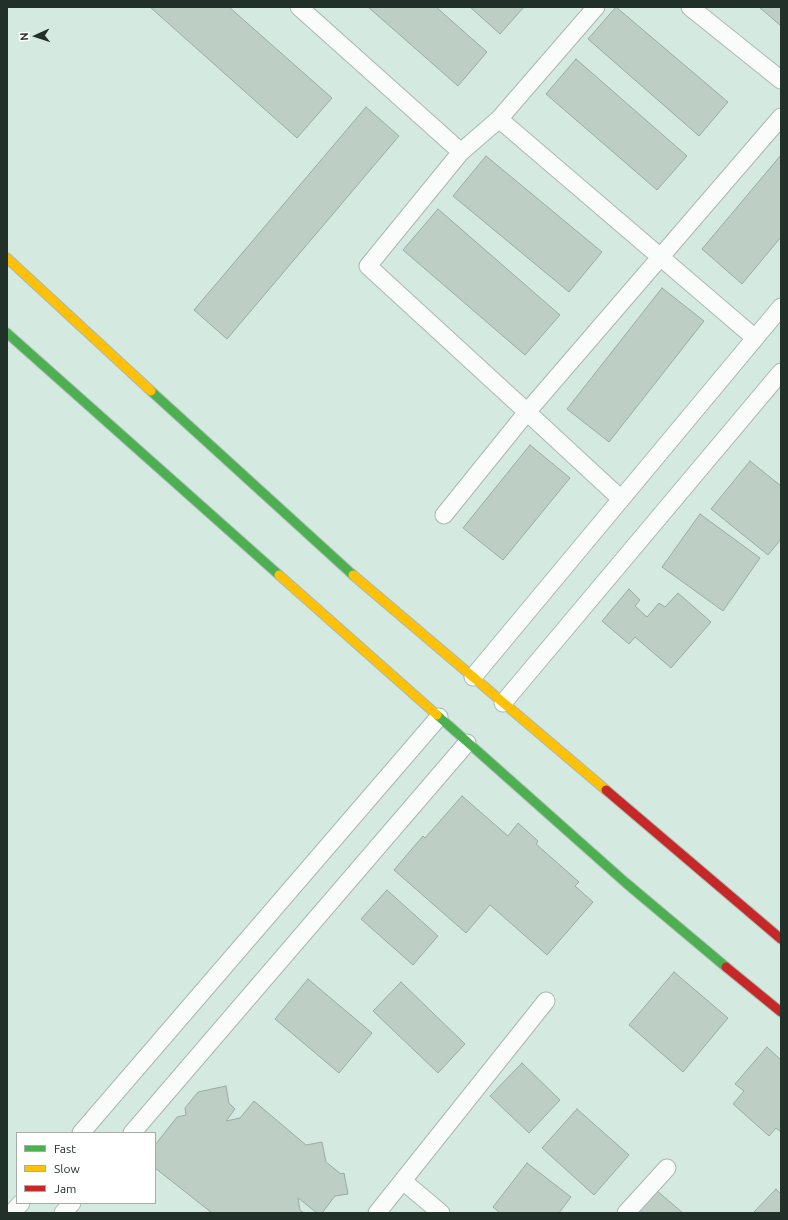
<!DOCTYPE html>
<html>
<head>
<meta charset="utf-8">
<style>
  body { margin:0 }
  #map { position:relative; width:788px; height:1220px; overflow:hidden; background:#d4e9df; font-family:Ubuntu,sans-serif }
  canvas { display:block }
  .frame { position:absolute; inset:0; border:8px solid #213029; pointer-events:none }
  .legend { position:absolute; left:16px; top:1132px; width:140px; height:72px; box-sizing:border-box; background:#fff; border:1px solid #a6aca9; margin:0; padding:5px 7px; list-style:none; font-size:12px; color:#213029 }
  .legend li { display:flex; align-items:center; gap:8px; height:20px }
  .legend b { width:20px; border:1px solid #a6aca9 }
  .north { position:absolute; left:16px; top:16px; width:40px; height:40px; -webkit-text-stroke:3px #fff; paint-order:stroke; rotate:267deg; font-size:11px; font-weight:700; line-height:16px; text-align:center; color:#213029 }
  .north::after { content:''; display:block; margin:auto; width:14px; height:18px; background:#213029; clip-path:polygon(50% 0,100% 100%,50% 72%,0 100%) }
</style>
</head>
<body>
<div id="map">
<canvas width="788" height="1220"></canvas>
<div class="frame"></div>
<ul class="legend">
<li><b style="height:5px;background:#4caf50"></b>Fast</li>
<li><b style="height:5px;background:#ffc107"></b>Slow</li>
<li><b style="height:5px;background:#c62828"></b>Jam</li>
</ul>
<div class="north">N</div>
</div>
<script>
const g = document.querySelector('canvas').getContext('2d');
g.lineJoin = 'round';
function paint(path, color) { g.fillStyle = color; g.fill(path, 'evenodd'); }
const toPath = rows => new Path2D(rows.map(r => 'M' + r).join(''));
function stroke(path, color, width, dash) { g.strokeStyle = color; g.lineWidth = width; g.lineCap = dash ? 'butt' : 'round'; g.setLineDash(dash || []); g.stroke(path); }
const building = toPath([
  [150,7,229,7,332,98,297,138,150,7],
  [368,7,436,7,487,52,458,86,368,7],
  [470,7,524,7,500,34,470,7],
  [616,7,728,102,699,136,588,39,616,7],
  [759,7,781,7,781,26,759,7],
  [576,59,687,156,657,190,546,94,576,59],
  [366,107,399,136,227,339,194,310,366,107],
  [781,155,781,237,742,284,702,249,781,155],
  [486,156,602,252,569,292,453,196,486,156],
  [438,209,560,315,525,355,403,250,438,209],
  [662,288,704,321,609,442,567,409,662,288],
  [530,445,570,478,503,560,463,528,530,445],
  [750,461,781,486,781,539,768,555,711,509,750,461],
  [700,514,760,558,723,611,662,567,700,514],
  [629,589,640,600,635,606,647,617,659,603,665,607,678,593,711,622,671,668,635,637,629,644,602,621,629,589],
  [462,796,508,836,518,823,538,841,536,844,579,882,575,886,593,902,547,955,490,905,466,933,394,870,423,836,425,838,462,796],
  [387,890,438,936,413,965,361,919,387,890],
  [674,972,728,1018,683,1072,629,1025,674,972],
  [308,979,372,1033,339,1073,275,1019,308,979],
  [401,982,465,1044,438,1073,373,1011,401,982],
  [767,1047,781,1060,781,1132,776,1128,769,1136,733,1104,744,1091,735,1084,767,1047],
  [522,1063,560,1100,529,1133,490,1096,522,1063],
  [226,1086,229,1103,235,1109,226,1121,240,1118,254,1101,306,1145,322,1142,326,1162,341,1174,344,1173,348,1194,335,1196,322,1213,317,1213,298,1198,300,1210,304,1213,212,1213,155,1168,155,1145,177,1117,186,1115,185,1108,198,1092,226,1086],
  [577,1109,629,1155,594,1195,542,1148,577,1109],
  [527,1163,571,1197,559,1213,500,1213,493,1207,527,1163],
  [776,1189,781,1194,781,1213,753,1213,776,1189],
  [656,1190,683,1213,637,1213,656,1190]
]);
paint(building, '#bdcec5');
stroke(building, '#9baba4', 1);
const street = toPath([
  [299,7,461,152,368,266,527,412,781,117],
  [690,7,781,80],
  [499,119,755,338],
  [461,152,499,119,596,7],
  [444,515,527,412,621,499],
  [473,677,781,307],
  [503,703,781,372],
  [81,1133,439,717],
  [132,1133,467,743],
  [403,1181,441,1213],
  [12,1213,21,1203],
  [63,1213,72,1203],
  [377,1213,546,1001],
  [626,1213,667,1168]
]);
const fast = toPath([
  [7,333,279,575],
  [151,391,353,575],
  [437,715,626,883,726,967]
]);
const slow = toPath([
  [7,258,151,391],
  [279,575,437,715],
  [353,575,606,790]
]);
const jam = toPath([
  [606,790,781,939],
  [726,967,781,1012]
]);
stroke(street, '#a9b9b1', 19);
stroke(fast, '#a9b9b1', 11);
stroke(slow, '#a9b9b1', 11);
stroke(jam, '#a9b9b1', 11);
stroke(street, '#f9fcfa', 17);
stroke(fast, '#4caf50', 9);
stroke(slow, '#ffc107', 9);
stroke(jam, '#c62828', 9);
</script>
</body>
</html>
